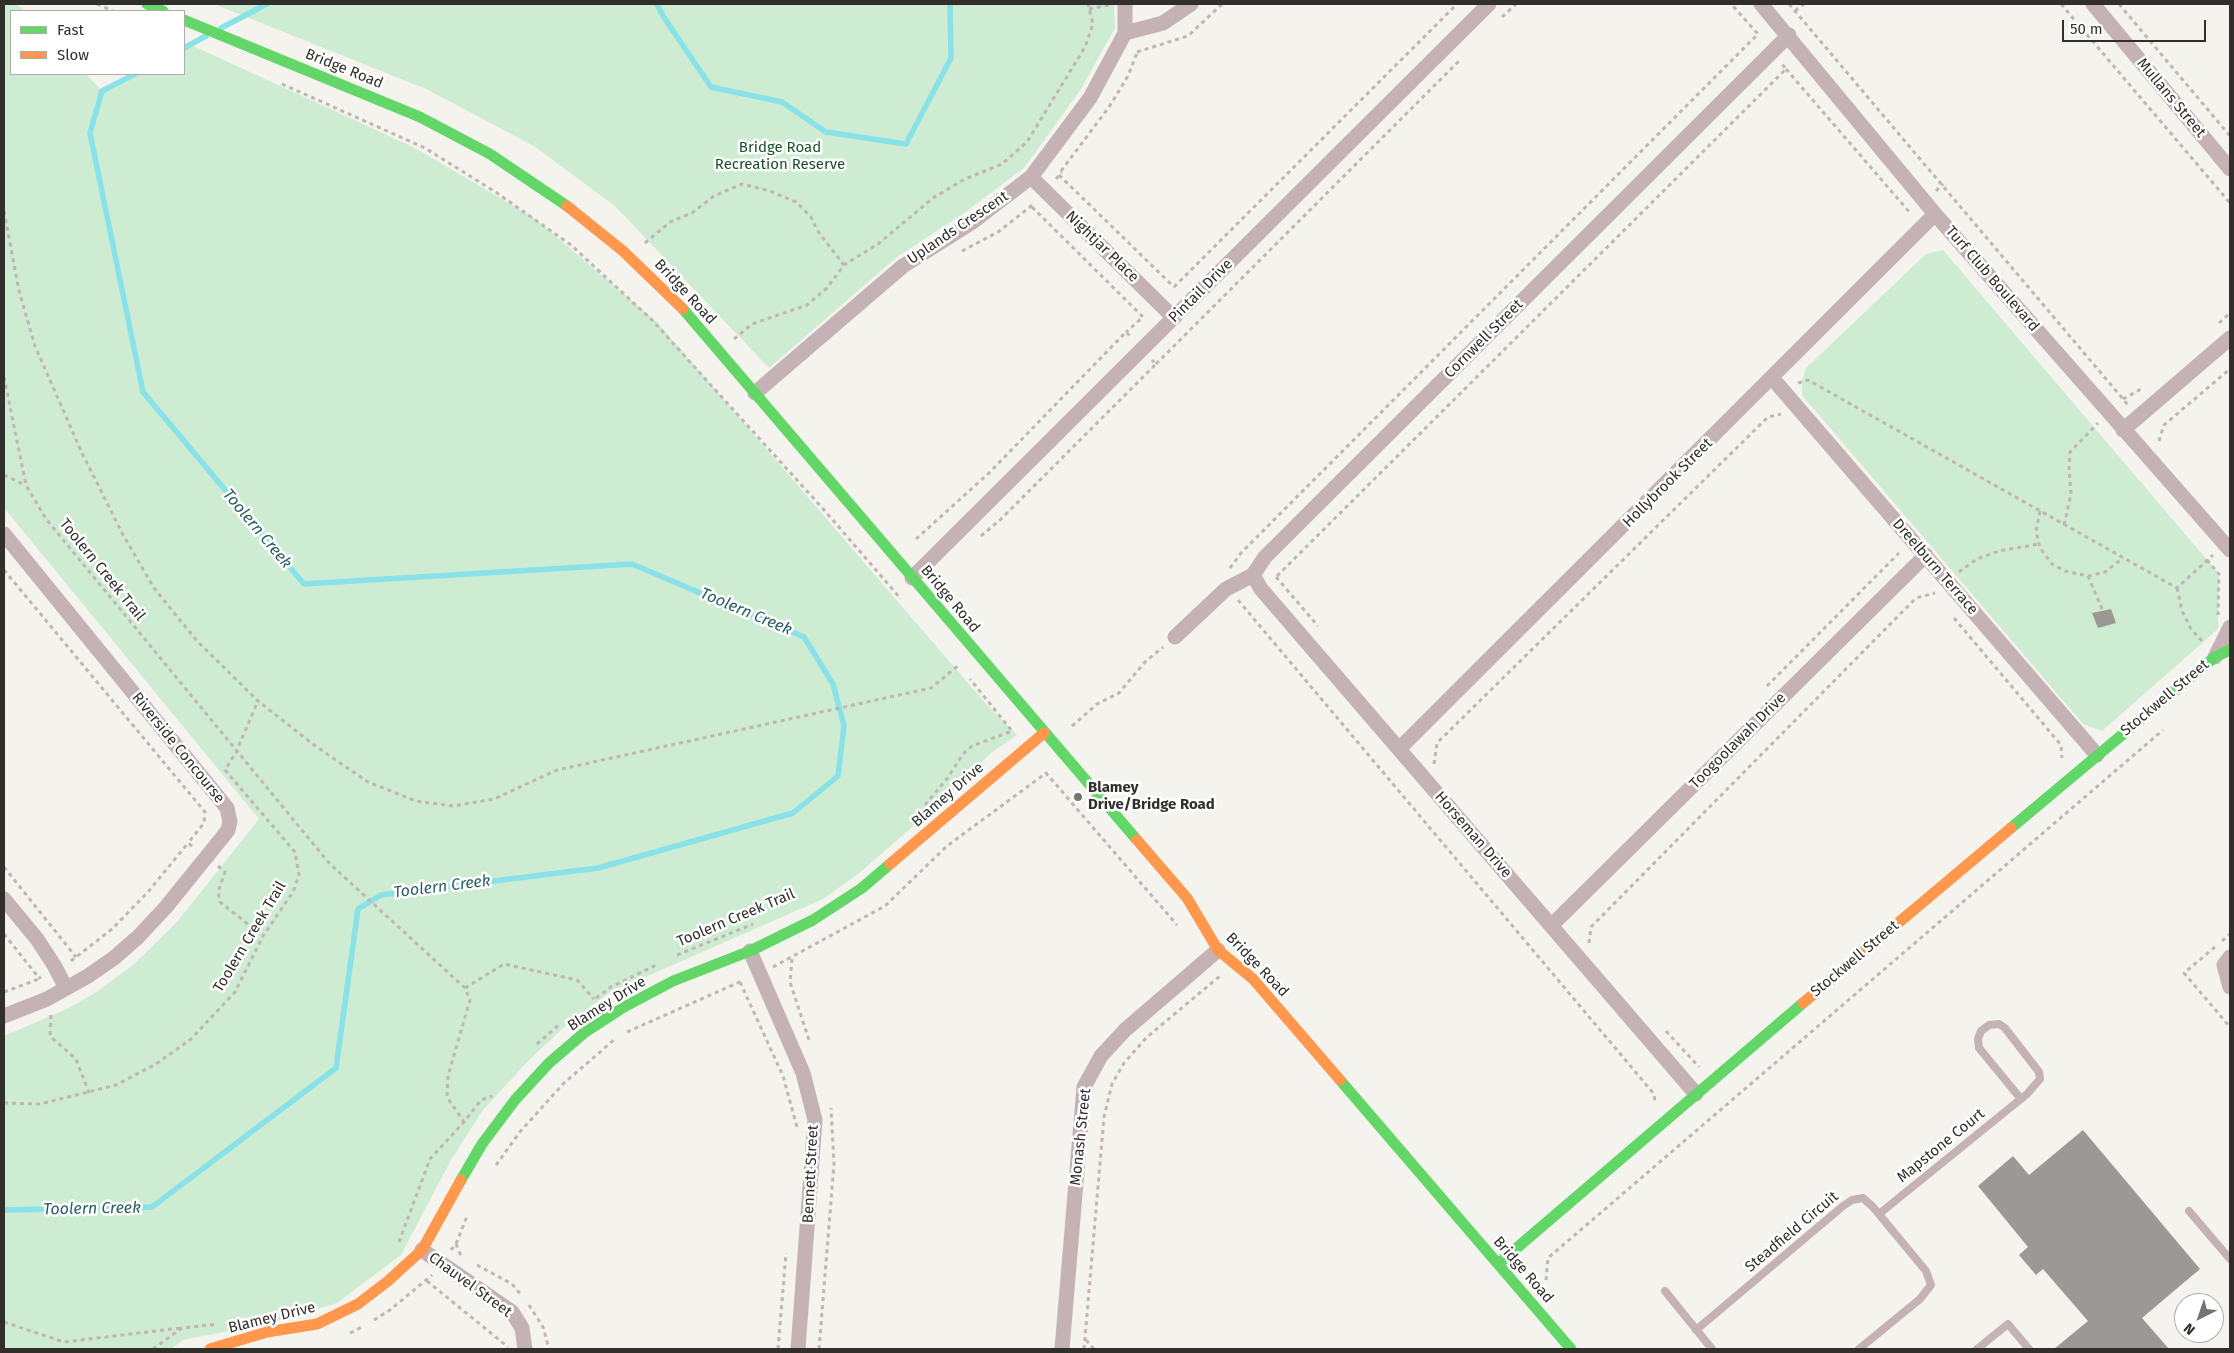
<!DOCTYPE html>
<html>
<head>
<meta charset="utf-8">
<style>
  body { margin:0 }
  #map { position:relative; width:2234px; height:1353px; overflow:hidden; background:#f4f3ed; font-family:"Fira Sans",sans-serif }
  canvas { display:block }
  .frame { position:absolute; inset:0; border:5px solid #302f2b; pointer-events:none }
  .legend { position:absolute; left:10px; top:10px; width:175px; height:65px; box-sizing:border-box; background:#fff; border:1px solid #acacaa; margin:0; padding:6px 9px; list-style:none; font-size:15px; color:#302f2b }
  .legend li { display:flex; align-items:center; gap:10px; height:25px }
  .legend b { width:25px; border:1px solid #acacaa }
  .north { position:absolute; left:2174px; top:1293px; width:50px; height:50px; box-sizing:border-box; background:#fff; border:1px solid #acacaa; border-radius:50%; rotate:221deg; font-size:14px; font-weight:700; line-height:20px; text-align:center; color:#302f2b }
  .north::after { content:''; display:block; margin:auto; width:18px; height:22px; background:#75746f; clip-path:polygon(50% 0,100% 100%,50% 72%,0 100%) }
  .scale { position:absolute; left:2062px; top:20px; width:144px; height:22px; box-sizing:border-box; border:2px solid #302f2b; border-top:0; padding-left:6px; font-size:15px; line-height:18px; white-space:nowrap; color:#302f2b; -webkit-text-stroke:4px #fff; paint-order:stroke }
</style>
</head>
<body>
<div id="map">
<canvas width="2234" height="1353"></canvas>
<div class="frame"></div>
<ul class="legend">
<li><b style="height:6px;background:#63d668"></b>Fast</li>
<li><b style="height:6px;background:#ff974d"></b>Slow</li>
</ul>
<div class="north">N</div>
<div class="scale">50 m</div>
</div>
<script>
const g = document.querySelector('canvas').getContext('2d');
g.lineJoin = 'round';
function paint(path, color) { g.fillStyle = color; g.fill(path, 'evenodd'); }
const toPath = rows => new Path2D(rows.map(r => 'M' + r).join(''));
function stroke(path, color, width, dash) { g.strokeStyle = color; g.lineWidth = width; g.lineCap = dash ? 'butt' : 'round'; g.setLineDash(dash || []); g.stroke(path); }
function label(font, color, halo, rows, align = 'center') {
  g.font = font + ' "Fira Sans",sans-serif'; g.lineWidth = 5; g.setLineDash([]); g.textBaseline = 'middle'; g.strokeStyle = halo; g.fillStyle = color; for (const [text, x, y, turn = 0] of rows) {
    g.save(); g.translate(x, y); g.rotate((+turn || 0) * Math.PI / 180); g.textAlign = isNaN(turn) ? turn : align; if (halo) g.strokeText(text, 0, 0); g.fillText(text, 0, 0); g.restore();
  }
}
paint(toPath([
  [4,4,16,4,25,11,11,11,11,74,86,74,102,91,134,74,184,74,184,47,189,44,415,148,534,218,657,322,986,704,1017,735,991,753,932,810,858,874,823,899,609,993,571,1021,530,1059,483,1110,451,1160,401,1255,337,1303,274,1322,183,1340,171,1349,4,1349,4,1036,67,1009,95,993,133,965,177,922,259,819,5,509],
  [214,4,1114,4,1115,28,1081,89,1024,168,964,213,897,257,769,368,615,206,534,146,426,89],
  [1943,250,2219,574,2218,629,2102,731,2083,724,1802,395,1802,380,1806,368,1926,254]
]), '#ceecd2');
stroke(toPath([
  [657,4,663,16,711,87,782,102,826,132,906,144,951,58,950,4],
  [221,28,267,4],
  [184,48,206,36],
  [4,1210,152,1207,336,1068,358,909,381,895,598,868,793,813,838,776,844,726,833,684,804,637,632,564,304,584,143,392,90,133,102,91,135,74]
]), '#88e2e7', 5.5);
paint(toPath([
  [2111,609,2116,623,2098,628,2092,613],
  [2083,1130,2200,1269,2142,1318,2169,1349,2054,1349,2088,1321,2043,1269,2036,1275,2019,1255,2028,1247,1978,1186,2013,1156,2029,1175]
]), '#9b9896');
stroke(toPath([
  [97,4,113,11],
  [1789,4,2128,405],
  [2061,4,2230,203],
  [2119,4,2230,136],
  [1089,9,1109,5],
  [1795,11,1804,4],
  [1502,17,1516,4],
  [1137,52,1188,36,1222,4],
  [1786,69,1911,214],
  [282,84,425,148,497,193,571,245,652,320,825,511,901,599],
  [1061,171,1109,107,1128,76,1137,53],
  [1059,175,1174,287],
  [1056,179,1062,172],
  [1936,191,1943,184],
  [1032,207,1143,317,1126,332],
  [4,211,19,291,35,346,82,453,122,533,154,588,197,641,258,701,314,745,368,782,416,801,453,806,494,799,557,770,931,688,959,665],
  [645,243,670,222,692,213,714,196,742,184,770,191,796,202,811,217,817,230,844,265],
  [962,251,998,232,1035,203],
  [1174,287,1457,4],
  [2219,323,2230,313],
  [734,339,752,324,807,305,827,288,844,265,878,244,933,198,965,179,1002,164,1027,142,1085,47,1093,24,1088,4],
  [1156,364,1459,61],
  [4,377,26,485,46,519,329,863,465,988,470,1000,448,1076,447,1097,464,1122],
  [1798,383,1808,380,2177,588,2213,555],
  [2123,399,2141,389],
  [2159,441,2164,425,2230,369],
  [4,475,25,485],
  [2040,511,2036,531,2040,548,2052,564,2065,571,2088,576,2105,572,2123,558],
  [2064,525,2071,494,2069,468,2070,452,2098,423],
  [981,536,1000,520,1156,364,1152,360],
  [916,539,989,473,1126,332,1131,337],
  [2207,560,2219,574,2218,615],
  [1230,568,1241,553,1758,34,1731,4],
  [4,570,205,812,204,823,188,843],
  [1959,572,1977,559,1999,551,2039,544],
  [1277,576,1786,69,1782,64],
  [2088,576,2103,611],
  [1276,577,1318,626],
  [2177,588,2182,611,2191,629,2202,641],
  [1238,600,1654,1094,1655,1102],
  [1954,618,2061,745,2062,758],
  [1767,686,1899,553],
  [1072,726,1097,704,1119,693,1145,662,1163,647],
  [1434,764,1437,743,1768,417,1781,414],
  [925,805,946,780,963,754,972,746,1012,731,970,679],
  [218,866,225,872,218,892,220,902,263,936],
  [4,867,76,957],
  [4,934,39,978,41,977],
  [2222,941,2230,934],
  [1589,943,1591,927,1916,598,1935,593],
  [2215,947,2184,973,2230,1027],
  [677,955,753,924],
  [792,959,790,982,809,1040],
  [71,961,112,929,148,892,188,843,193,847],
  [773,967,885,906,947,846,1046,773,1177,925],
  [740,982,783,1076,797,1127],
  [465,988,504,964,577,980,594,999],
  [4,992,39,979],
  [596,998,611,987,656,965],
  [51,1015,50,1033,52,1038,76,1059,89,1093],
  [1666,1031,1699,1067],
  [627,1032,744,980],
  [537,1044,560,1024],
  [4,1103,40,1104,116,1085,156,1064,191,1039,235,992,263,936,293,892,299,875,295,852,225,770,236,752,258,701],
  [496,1165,519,1133,563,1084,615,1039],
  [399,1242,430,1159,464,1122,481,1100,492,1096],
  [456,1244,461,1256],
  [451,1250,456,1244,467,1216],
  [477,1265,512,1284,522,1296],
  [1546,1280,1548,1258,2163,730],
  [427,1281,508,1347],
  [529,1305,543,1327,549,1349],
  [374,1320,390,1310,432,1275],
  [4,1322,64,1342,181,1328],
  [350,1333,364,1326],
  [1086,1340,1094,1349],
  [153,1349,182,1328,218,1324],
  [778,1349,786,1253],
  [819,1349,834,1164,831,1108],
  [1084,1349,1104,1117,1112,1084,1124,1063,1147,1037,1220,976]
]), '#c1b5b6', 3, [4, 4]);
stroke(toPath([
  [2189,1211,2230,1259],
  [1879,1214,2027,1094,2040,1079,2039,1072,2005,1028,1999,1024,1989,1025,1981,1031,1978,1039,1979,1048,2021,1099],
  [1665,1291,1712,1349],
  [1696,1330,1843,1206,1852,1200,1863,1198,1873,1207,1926,1271,1931,1285,1920,1299,1859,1349],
  [1977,1349,2008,1324,2029,1349]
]), '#c4b2b5', 8);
stroke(toPath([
  [1761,4,1935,214,2230,550],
  [2093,4,2230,169],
  [1125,33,1163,23,1191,4],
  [1031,177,1174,318],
  [1773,379,2097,755],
  [755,393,903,266,971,223,1031,177,1090,98,1125,33,1125,4],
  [2123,430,2230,338],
  [4,534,227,808,230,822,228,830,221,839,166,907,138,937,114,958,88,976,47,999,4,1016],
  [1253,575,1261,589,1696,1094],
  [912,578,1489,4],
  [1175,637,1226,589,1253,575,1265,557,1789,35],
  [2215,657,2230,627],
  [1399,749,1935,214],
  [4,899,37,939,54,965,66,988],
  [1551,926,1926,555],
  [750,951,803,1073,815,1120,798,1349],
  [2230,957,2224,965,2230,987],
  [422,1250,512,1312,522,1328,525,1349],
  [1062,1349,1084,1087,1101,1056,1125,1030,1218,950]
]), '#c4b2b5', 15);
stroke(toPath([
  [147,4,163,11],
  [184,20,420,117,490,154,567,206],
  [683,309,1137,840],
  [2011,828,2215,657,2230,650],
  [1340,1080,1571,1349],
  [461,1180,482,1144,515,1100,549,1063,584,1033,624,1007,673,981,750,951,813,920,862,888,890,864],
  [1498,1264,1803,1003]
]), '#63d668', 11);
stroke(toPath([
  [567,206,623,251,683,309],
  [1137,840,1187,898,1218,950,1253,979,1340,1080],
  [890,864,1044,733],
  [1803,1003,2011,828],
  [210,1349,267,1332,317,1324,358,1304,388,1281,422,1250,461,1180]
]), '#ff974d', 11);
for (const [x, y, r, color] of [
  [1078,797,5,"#75746f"]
]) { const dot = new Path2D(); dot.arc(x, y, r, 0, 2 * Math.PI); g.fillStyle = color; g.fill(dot); stroke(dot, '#fff', 2); }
label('15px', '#302f2b', '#fff', [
  ["Bridge Road",344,69,22],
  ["Mullans Street",2171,98,50],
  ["Uplands Crescent",958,228,-34],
  ["Nightjar Place",1102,247,44],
  ["Turf Club Boulevard",1992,279,49],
  ["Pintail Drive",1201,291,-45],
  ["Bridge Road",685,292,47],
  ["Cornwell Street",1484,339,-45],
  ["Hollybrook Street",1668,483,-45],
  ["Dreelburn Terrace",1935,567,49],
  ["Toolern Creek Trail",102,570,51],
  ["Bridge Road",950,599,50],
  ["Stockwell Street",2165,698,-40],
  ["Toogoolawah Drive",1738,741,-45],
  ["Riverside Concourse",178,748,51],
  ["Blamey Drive",948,795,-41],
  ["Horseman Drive",1473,835,49],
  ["Toolern Creek Trail",736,918,-23],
  ["Toolern Creek Trail",250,937,-59],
  ["Stockwell Street",1855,959,-40],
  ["Bridge Road",1257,965,46],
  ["Blamey Drive",607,1004,-32],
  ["Monash Street",1081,1137,-84],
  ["Mapstone Court",1941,1146,-39],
  ["Bennett Street",811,1174,-87],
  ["Steadfield Circuit",1792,1232,-40],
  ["Bridge Road",1523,1270,49],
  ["Chauvel Street",470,1285,36],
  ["Blamey Drive",272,1318,-14]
]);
label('15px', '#19512c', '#fff', [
  ["Bridge Road",780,148],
  ["Recreation Reserve",780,165]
]);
label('bold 15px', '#302f2b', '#fff', [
  ["Blamey",1088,788],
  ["Drive/Bridge Road",1088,805]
], 'left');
label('italic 16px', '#295f63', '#fff', [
  ["Toolern Creek",257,529,50],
  ["Toolern Creek",746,612,23],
  ["Toolern Creek",442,887,-7],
  ["Toolern Creek",92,1209,-1]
]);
</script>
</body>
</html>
